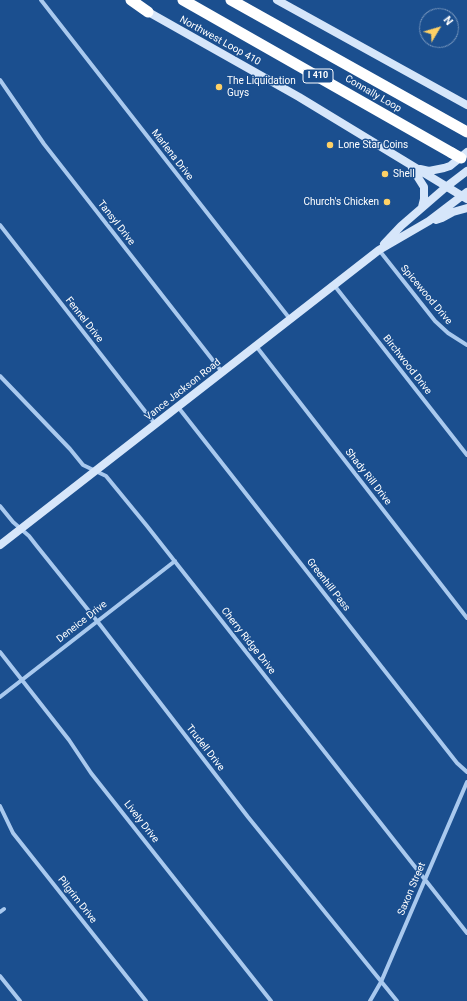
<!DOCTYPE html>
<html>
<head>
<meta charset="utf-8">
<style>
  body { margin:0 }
  #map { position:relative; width:467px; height:1001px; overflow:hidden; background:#1b4f8f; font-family:Roboto,sans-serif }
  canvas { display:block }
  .north { position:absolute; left:419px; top:8px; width:40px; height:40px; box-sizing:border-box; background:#1b4f8f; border:1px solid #7695bc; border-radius:50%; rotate:52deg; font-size:11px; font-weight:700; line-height:16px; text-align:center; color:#fff }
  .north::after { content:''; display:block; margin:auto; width:14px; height:18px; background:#ffd166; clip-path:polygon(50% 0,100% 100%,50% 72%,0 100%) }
</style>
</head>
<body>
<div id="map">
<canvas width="467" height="1001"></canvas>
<div class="north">N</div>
</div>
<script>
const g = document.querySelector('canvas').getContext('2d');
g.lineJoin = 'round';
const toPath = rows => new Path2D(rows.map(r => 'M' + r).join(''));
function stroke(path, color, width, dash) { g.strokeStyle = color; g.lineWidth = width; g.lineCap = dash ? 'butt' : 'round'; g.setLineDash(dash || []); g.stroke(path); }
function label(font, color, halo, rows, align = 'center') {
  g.font = font + ' Roboto,sans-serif'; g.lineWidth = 3; g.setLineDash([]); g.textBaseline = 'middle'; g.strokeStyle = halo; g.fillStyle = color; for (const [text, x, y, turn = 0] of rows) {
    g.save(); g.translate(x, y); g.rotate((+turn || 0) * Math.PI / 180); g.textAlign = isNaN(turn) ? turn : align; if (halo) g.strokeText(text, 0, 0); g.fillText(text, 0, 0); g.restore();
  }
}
stroke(toPath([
  [41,0,290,319],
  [0,80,44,144,222,372],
  [0,225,155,424],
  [379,250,435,321,448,333,467,345],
  [334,285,467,455],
  [256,346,467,618],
  [0,376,70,449,83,465,106,476,147,526,467,933],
  [178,407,388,675,457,763,467,772],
  [0,506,13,522,29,536,36,545,101,626,248,817,397,1001],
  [0,652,69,740,91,773,271,1001],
  [0,697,175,561],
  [0,806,13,833,146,1001],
  [0,912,4,909],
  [0,976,20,1001],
  [370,1001,381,982,467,782]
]), '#a9c9ee', 4);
stroke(toPath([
  [277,0,467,105],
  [143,9,299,97,467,199],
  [412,168,424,187,424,199,422,207],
  [420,169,429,171,444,168,450,166,467,152],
  [436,220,442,218,453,212,467,208],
  [384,244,401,226,446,187,467,171],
  [0,545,379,250,429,221,467,192]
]), '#d6e6fa', 8);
stroke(toPath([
  [131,0,148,12],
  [183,0,452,153],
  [231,0,467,132]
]), '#fff', 11);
stroke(toPath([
  [452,153,461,158]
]), '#fff', 11);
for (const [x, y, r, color] of [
  [219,87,4,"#ffd166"],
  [330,145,4,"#ffd166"],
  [385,174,4,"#ffd166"],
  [387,202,4,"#ffd166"]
]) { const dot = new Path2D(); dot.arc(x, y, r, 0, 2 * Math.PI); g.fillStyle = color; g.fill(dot); stroke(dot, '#1b4f8f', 1.5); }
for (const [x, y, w] of [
  [318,76,30]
]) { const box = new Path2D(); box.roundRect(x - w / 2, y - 7, w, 14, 3); g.fillStyle = '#1b4f8f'; g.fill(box); stroke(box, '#fff', 1); }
label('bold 9px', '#fff', null, [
  ["I 410",318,76]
]);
label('10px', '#fff', '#1b4f8f', [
  ["Northwest Loop 410",220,41,29],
  ["Connally Loop",373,94,30],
  ["Marlena Drive",172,155,52],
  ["Tansyl Drive",116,223,52],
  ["Spicewood Drive",426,295,50],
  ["Fennel Drive",84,320,52],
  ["Birchwood Drive",407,365,52],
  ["Vance Jackson Road",183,390,-38],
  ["Shady Rill Drive",368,477,52],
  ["Greenhill Pass",328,585,52],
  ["Deneice Drive",82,622,-38],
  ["Cherry Ridge Drive",248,641,52],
  ["Trudell Drive",205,748,52],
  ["Lively Drive",141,822,52],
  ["Saxon Street",412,889,-67],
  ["Pilgrim Drive",77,900,52]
]);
label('10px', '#fff', '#1b4f8f', [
  ["The Liquidation",227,81],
  ["Guys",227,93],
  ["Lone Star Coins",338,145],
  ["Shell",393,174],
  ["Church's Chicken",379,202,"right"]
], 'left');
</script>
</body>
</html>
